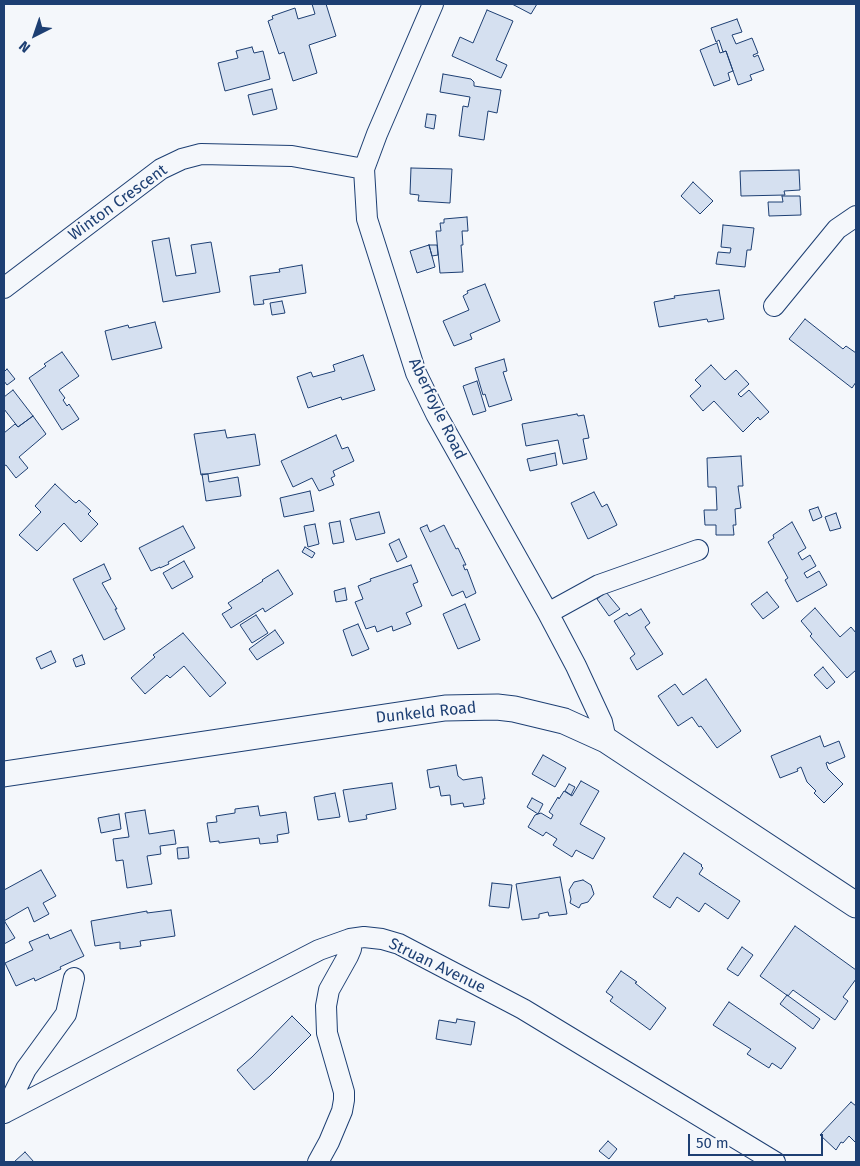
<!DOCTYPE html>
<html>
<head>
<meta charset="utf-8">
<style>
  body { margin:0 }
  #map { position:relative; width:860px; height:1166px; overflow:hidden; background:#f4f7fb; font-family:"Fira Sans",sans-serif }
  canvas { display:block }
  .frame { position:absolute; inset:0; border:5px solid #1d3f73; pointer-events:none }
  .north { position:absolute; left:10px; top:10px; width:50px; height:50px; -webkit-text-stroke:4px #f4f7fb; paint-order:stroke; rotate:221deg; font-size:14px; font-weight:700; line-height:20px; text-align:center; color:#1d3f73 }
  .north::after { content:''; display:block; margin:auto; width:18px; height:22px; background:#1d3f73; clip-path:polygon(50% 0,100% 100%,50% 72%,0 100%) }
  .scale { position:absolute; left:688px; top:1134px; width:135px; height:22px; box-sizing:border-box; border:2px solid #1d3f73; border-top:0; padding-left:6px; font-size:15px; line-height:18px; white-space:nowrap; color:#1d3f73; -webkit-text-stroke:4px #f4f7fb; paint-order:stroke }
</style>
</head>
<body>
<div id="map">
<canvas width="860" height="1166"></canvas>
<div class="frame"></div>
<div class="north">N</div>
<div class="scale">50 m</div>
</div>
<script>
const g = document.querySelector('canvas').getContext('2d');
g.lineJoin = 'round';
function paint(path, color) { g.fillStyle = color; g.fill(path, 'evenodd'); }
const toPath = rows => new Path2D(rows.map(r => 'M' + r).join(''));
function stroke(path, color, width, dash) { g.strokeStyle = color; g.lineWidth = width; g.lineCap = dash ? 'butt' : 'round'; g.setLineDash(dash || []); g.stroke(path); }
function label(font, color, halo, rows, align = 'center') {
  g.font = font + ' "Fira Sans",sans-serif'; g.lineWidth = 4; g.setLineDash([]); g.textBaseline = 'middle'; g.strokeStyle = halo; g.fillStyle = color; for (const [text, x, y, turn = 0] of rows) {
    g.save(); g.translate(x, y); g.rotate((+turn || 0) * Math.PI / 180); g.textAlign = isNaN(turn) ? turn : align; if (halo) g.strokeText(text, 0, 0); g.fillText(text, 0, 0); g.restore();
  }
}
const building = toPath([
  [312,4,326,4,336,36,309,45,317,73,293,81,284,52,279,54,268,21,273,19,272,16,295,8,298,19,315,14,312,4],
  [512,4,537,4,531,14,512,4],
  [487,10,513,21,496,60,507,65,501,78,452,56,460,37,473,43,487,10],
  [737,19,742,32,732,35,736,44,752,38,758,53,753,55,754,57,758,55,764,70,750,75,752,80,738,85,726,51,723,52,719,40,716,42,711,28,737,19],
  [717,43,720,53,726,51,733,71,728,73,730,80,714,86,700,50,717,43],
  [252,47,254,53,263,51,270,79,225,91,218,63,238,58,236,51,252,47],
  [443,74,471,79,474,82,474,86,501,90,497,113,488,111,484,140,459,136,463,106,468,107,470,97,440,92,443,74],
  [272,89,277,109,253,115,248,95,272,89],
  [427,114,436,115,434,129,425,127,427,114],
  [411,168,452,169,450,203,418,201,419,195,410,194,411,168],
  [799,170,800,190,784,191,785,195,741,196,740,171,799,170],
  [693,182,713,201,700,214,681,196,693,182],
  [782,196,800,196,801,215,769,216,768,202,783,202,782,196],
  [467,217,468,231,462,231,463,245,461,245,463,272,440,273,436,231,441,231,440,223,444,223,444,219,467,217],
  [723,225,754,228,751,250,747,250,745,267,716,264,718,252,730,253,731,248,721,247,723,225],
  [169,238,176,276,196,273,191,245,211,242,220,292,163,302,152,241,169,238],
  [429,245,435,267,417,273,410,251,429,245],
  [429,245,437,245,438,255,432,256,429,245],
  [302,265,306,293,263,300,264,304,254,305,250,276,280,272,279,269,302,265],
  [485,284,500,321,470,334,472,339,454,346,443,321,469,310,463,296,468,293,467,291,485,284],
  [719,290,724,319,708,322,707,319,659,327,654,302,675,298,674,296,719,290],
  [282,301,285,313,272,315,270,303,282,301],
  [805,319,843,349,846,346,856,353,856,382,852,388,789,339,805,319],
  [155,322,162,348,112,360,105,331,128,325,129,328,155,322],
  [62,352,79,376,59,390,65,398,63,400,67,406,69,404,79,419,62,430,29,378,46,366,44,364,62,352],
  [363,355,375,390,342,400,341,397,308,408,297,377,311,372,313,377,335,371,333,365,363,355],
  [504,359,507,371,503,372,512,400,489,407,485,394,483,395,475,368,504,359],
  [711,365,725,380,736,370,749,384,738,394,741,397,749,390,769,412,760,420,758,417,743,432,714,401,703,411,690,396,701,386,695,380,711,365],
  [7,369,15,379,7,385,4,381,4,372,7,369],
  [477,381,486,411,473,415,463,386,477,381],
  [13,390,33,416,18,427,4,409,4,397,13,390],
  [577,414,578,416,584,415,589,438,583,439,587,459,563,464,558,440,526,446,522,424,577,414],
  [33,416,46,434,19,457,28,468,16,478,6,465,4,466,4,433,15,424,18,427,33,416],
  [225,430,227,438,255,434,260,465,201,475,194,434,225,430],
  [336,435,342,449,348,447,354,461,333,471,335,476,331,478,334,485,319,491,312,478,293,487,281,461,336,435],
  [555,453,557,465,530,471,527,459,555,453],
  [741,456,743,486,738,486,741,508,735,509,736,525,733,525,734,535,716,535,716,525,705,525,704,510,717,510,716,487,708,487,707,458,741,456],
  [202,474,208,474,209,482,238,477,241,496,206,501,202,474],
  [55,484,73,501,76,503,79,500,91,511,88,514,98,524,81,542,64,523,37,551,19,535,41,512,35,506,55,484],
  [310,491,314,511,284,517,280,498,310,491],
  [594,492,602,507,607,504,617,525,588,539,571,503,594,492],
  [818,507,822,517,813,521,809,510,818,507],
  [379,512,385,533,356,540,350,519,379,512],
  [836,513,841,528,830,531,825,517,836,513],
  [340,521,344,542,333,544,329,523,340,521],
  [792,522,806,548,798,553,802,560,810,555,816,566,804,573,807,578,819,571,827,585,797,602,785,580,788,578,768,542,774,538,773,535,792,522],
  [315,524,319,544,308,547,304,526,315,524],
  [427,525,430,532,444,525,456,549,458,548,466,565,463,565,465,570,467,569,476,593,466,598,463,591,452,596,420,528,427,525],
  [183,526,195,548,168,562,169,564,160,568,160,567,151,571,139,548,183,526],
  [399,539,407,557,397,562,389,544,399,539],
  [305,547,315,553,312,558,302,552,305,547],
  [184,561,193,577,172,589,163,573,184,561],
  [104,564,111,579,102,583,117,609,115,609,125,629,104,640,73,579,104,564],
  [411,565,418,582,413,584,422,606,406,613,411,624,393,631,392,626,377,632,375,626,366,629,355,602,363,599,358,586,371,581,370,579,411,565],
  [278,570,293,594,265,612,263,608,231,628,222,614,232,608,228,603,263,581,262,580,278,570],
  [345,588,347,600,336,602,334,591,345,588],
  [606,592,620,609,609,616,597,599,606,592],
  [767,592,779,607,763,619,751,604,767,592],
  [465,604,480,640,458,649,443,614,465,604],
  [815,608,840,637,851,627,856,633,856,670,847,678,810,636,812,634,801,621,815,608],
  [641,609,650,623,645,627,663,654,637,670,630,658,635,654,614,621,627,613,629,616,641,609],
  [256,615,268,633,252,643,240,625,256,615],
  [358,624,369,649,352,656,343,630,358,624],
  [275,630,284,643,257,660,249,649,275,630],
  [183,633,226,683,210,697,184,666,170,678,167,675,145,694,131,678,155,657,153,655,183,633],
  [51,651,56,662,41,669,36,658,51,651],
  [82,655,85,664,76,667,73,659,82,655],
  [823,667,835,682,827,689,814,675,823,667],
  [706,679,741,731,717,748,701,726,699,727,692,717,678,726,658,696,675,684,683,695,706,679],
  [820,736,824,747,839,741,845,757,829,764,828,762,826,763,828,769,843,784,824,803,814,793,816,791,807,782,801,767,797,769,798,771,780,778,771,756,820,736],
  [543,755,566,768,555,787,532,774,543,755],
  [456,765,458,776,463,780,482,777,485,799,483,799,484,804,464,807,463,803,451,805,450,795,441,796,439,786,430,788,427,770,456,765],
  [581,781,599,791,580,824,605,838,593,859,576,850,572,857,553,845,557,839,546,832,543,836,528,827,535,815,541,813,551,819,553,815,549,812,558,797,559,799,564,791,572,796,581,781],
  [392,783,396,809,366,815,367,819,349,822,343,790,392,783],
  [569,784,575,787,571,795,565,791,569,784],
  [335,793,340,817,318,820,314,797,335,793],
  [532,798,543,804,538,814,527,807,532,798],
  [258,806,260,816,286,812,289,833,277,835,278,842,260,844,259,838,219,843,219,841,210,842,207,823,217,822,216,816,235,813,235,809,258,806],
  [145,810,149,834,174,830,176,844,160,846,161,854,147,856,152,884,127,888,123,860,116,861,113,839,129,837,125,813,145,810],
  [119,814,121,829,101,833,98,818,119,814],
  [188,847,189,858,178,859,177,848,188,847],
  [684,853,702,865,701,866,703,868,699,874,740,901,728,919,705,903,699,912,677,897,670,908,653,897,684,853],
  [41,870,56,896,43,903,49,914,34,922,28,907,4,921,4,890,41,870],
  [560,877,567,914,549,916,548,912,539,914,539,918,522,920,516,884,560,877],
  [583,880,591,885,594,894,588,902,581,904,579,908,570,903,571,899,569,890,574,882,583,880],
  [492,883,512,885,509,908,489,906,492,883],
  [171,910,175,936,140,941,141,946,120,949,120,942,95,946,91,921,147,911,147,913,171,910],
  [5,922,15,938,4,944,4,923,5,922],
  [795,926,856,970,856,979,843,997,848,1001,835,1020,793,990,788,996,760,976,795,926],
  [71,930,84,956,60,967,61,969,35,981,34,978,16,986,5,963,33,950,29,942,48,934,50,939,71,930],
  [742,947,753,955,738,976,727,969,742,947],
  [621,971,637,982,635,983,666,1008,650,1030,610,1001,613,997,606,992,621,971],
  [787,995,820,1019,813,1029,780,1004,787,995],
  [729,1002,796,1048,781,1069,772,1063,769,1068,747,1054,751,1049,713,1025,729,1002],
  [292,1016,311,1035,270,1076,254,1090,237,1070,252,1057,292,1016],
  [457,1019,475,1022,471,1045,436,1039,439,1020,456,1023,457,1019],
  [851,1102,856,1106,856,1143,849,1136,843,1143,841,1142,836,1150,820,1135,851,1102],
  [608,1141,617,1149,609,1159,599,1151,608,1141],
  [25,1152,34,1162,14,1162,25,1152]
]);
paint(building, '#d5e0f0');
stroke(building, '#1d3f73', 1);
const minor = toPath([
  [433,4,377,134,364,169,367,219,416,373,436,414,548,613,576,666,602,722,606,740],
  [4,288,161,169,182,159,201,154,292,156,364,169],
  [774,306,837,229,856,216],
  [548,613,599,585,698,550],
  [4,1113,319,950,350,939,364,937,382,939,399,944,523,1009,775,1162],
  [4,1113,26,1069,66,1014,74,978],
  [318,1162,329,1142,342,1111,344,1100,344,1092,327,1033,326,1006,329,990,348,956,351,949,350,939]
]);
const major = toPath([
  [4,774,445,708,497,707,514,709,564,721,606,740,856,905]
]);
stroke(minor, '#1d3f73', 22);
stroke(major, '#1d3f73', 27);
stroke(minor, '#f4f7fb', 20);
stroke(major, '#f4f7fb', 25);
label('16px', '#1d3f73', '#f4f7fb', [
  ["Winton Crescent",118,203,-36],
  ["Aberfoyle Road",437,409,64],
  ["Dunkeld Road",426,713,-6],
  ["Struan Avenue",437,966,26]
]);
</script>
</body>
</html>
